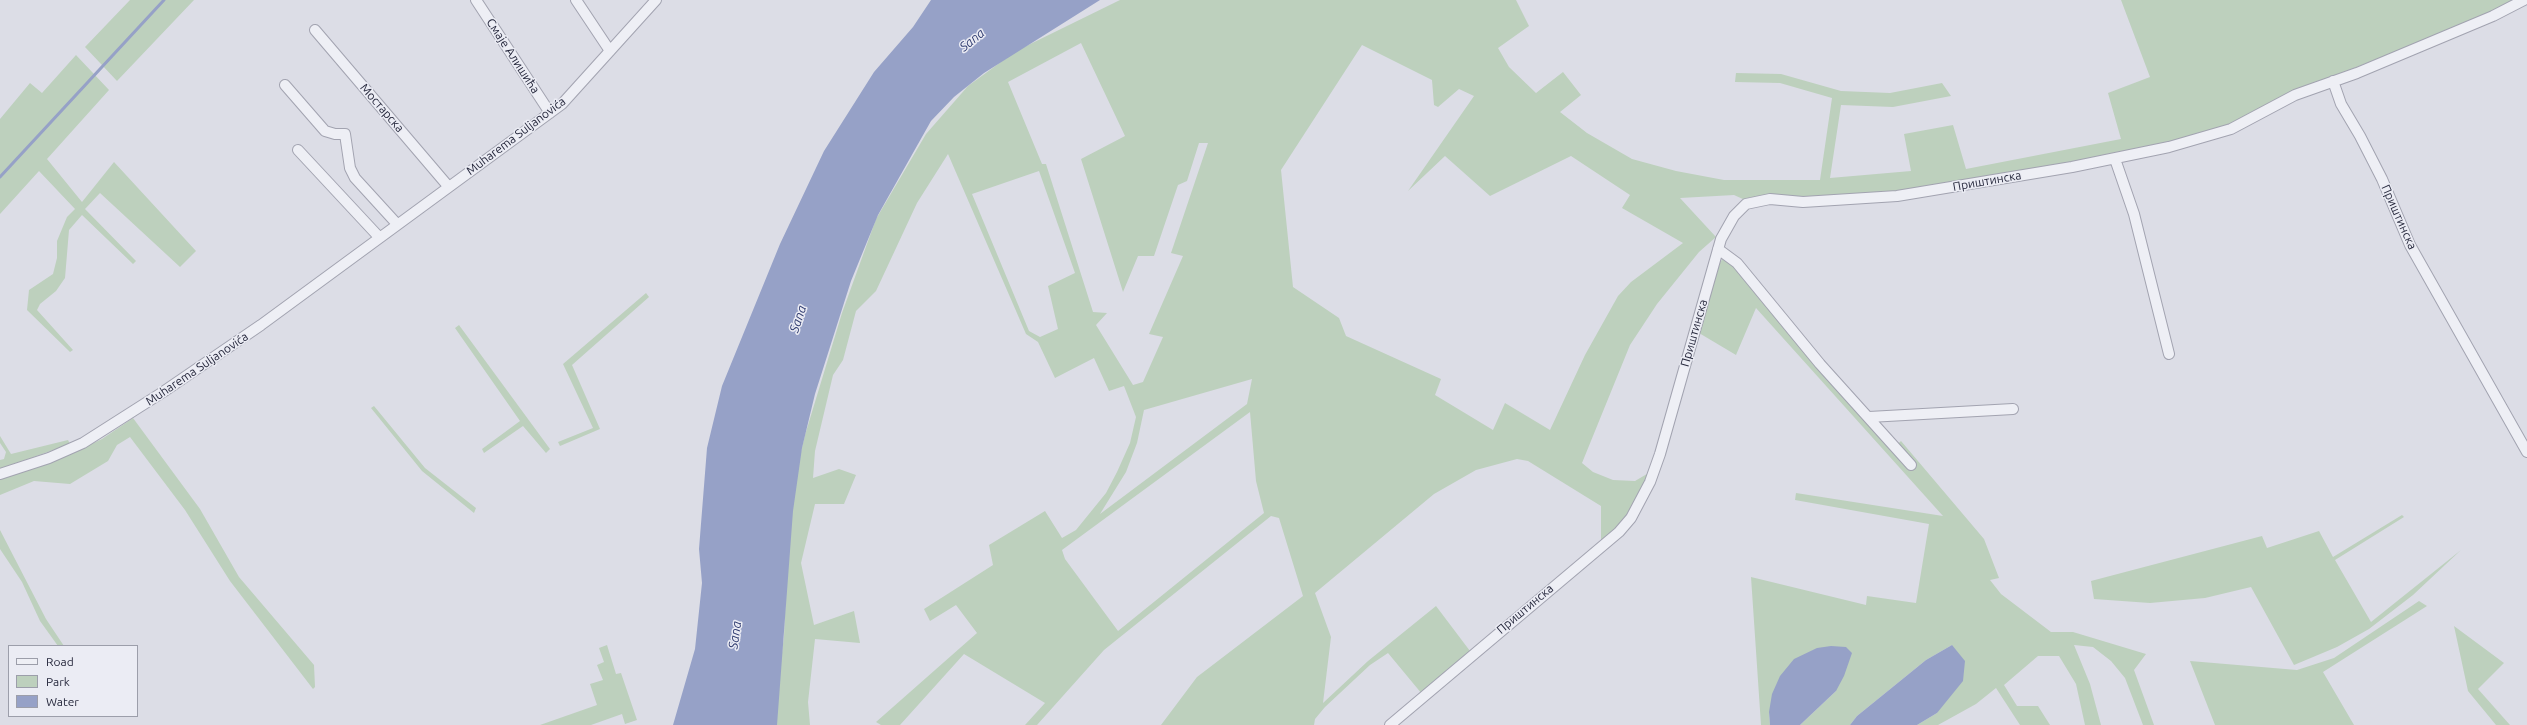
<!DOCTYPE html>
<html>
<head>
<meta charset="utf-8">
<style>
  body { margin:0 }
  #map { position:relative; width:2527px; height:725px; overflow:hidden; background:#dcdde6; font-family:Ubuntu,sans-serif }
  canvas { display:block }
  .legend { position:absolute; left:8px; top:645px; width:130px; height:72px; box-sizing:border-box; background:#ebecf4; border:1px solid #9c9eaa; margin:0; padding:5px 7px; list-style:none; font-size:12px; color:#26283c }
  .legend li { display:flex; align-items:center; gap:8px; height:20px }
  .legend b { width:20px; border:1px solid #9c9eaa }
</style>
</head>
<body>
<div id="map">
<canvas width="2527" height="725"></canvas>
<ul class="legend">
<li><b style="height:5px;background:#eeeff5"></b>Road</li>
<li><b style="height:11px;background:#bdd0bd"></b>Park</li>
<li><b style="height:11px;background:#96a1c7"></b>Water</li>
</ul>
</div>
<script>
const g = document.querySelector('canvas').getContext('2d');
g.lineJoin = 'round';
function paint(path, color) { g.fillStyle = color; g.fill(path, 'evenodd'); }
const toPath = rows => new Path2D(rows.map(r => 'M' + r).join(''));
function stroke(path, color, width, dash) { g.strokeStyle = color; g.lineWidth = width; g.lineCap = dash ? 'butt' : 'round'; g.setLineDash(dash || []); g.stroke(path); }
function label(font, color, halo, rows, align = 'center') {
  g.font = font + ' Ubuntu,sans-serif'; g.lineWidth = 3; g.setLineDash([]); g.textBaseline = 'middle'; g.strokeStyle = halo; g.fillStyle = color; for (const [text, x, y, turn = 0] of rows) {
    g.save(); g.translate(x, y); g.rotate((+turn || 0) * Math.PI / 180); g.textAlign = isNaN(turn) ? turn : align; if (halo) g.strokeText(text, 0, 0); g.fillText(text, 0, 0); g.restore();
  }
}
paint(toPath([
  [130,0,194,0,117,81,85,47],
  [1120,0,1516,0,1529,26,1498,48,1509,67,1536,93,1563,72,1581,95,1560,112,1587,133,1632,159,1676,171,1724,180,1820,180,1832,98,1780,83,1735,82,1736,73,1781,74,1841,91,1890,93,1942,83,1951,96,1893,107,1841,105,1830,178,1911,171,1904,134,1953,125,1966,169,2121,139,2108,93,2150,77,2121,0,2515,0,2474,20,2342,73,2225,126,2176,141,2104,157,1916,190,1848,196,1751,197,1745,200,1734,195,1680,198,1716,237,1699,252,1657,304,1630,345,1582,463,1593,472,1613,480,1635,481,1652,471,1619,529,1601,542,1601,506,1528,461,1517,459,1476,470,1434,494,1315,593,1331,637,1323,703,1368,661,1436,606,1470,651,1422,694,1388,653,1370,665,1325,707,1315,719,1314,725,1161,725,1197,677,1303,596,1279,518,1271,516,1104,650,1037,725,1025,725,1045,703,964,654,900,725,881,725,876,722,977,633,956,605,930,621,924,609,993,565,989,545,1045,511,1062,538,1076,530,1106,493,1117,472,1130,443,1136,417,1124,386,1109,391,1094,358,1055,378,1038,342,1026,334,948,154,917,203,876,291,856,311,843,360,833,375,815,451,813,478,839,469,856,475,844,504,815,504,801,563,814,625,854,611,860,643,815,639,808,702,810,725,773,725,784,636,790,497,805,435,842,313,876,219,926,134,968,86,1016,51],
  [1081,43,1125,136,1081,159,1123,292,1138,256,1154,256,1178,185,1187,181,1199,143,1208,143,1171,253,1183,256,1149,334,1163,337,1143,382,1133,385,1096,325,1107,313,1093,312,1046,164,1042,164,1008,82],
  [1362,45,1432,80,1434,105,1438,107,1459,89,1474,96,1408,191,1445,156,1490,196,1571,156,1630,195,1622,208,1683,243,1631,282,1618,296,1585,355,1550,430,1505,403,1493,430,1435,395,1441,379,1346,336,1339,318,1293,287,1281,170],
  [1039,171,1075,273,1048,286,1058,329,1040,337,1029,331,972,194],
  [1252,379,1247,404,1100,514,1126,472,1137,443,1144,410],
  [1250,412,1256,481,1264,513,1118,631,1065,559,1062,550],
  [76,55,109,90,47,159,82,202,114,162,196,251,180,267,100,193,85,209,136,261,133,264,82,215,69,230,65,278,56,291,40,304,37,310,73,350,70,352,27,310,29,290,53,274,57,258,57,241,67,217,75,209,39,171,0,214,0,119,30,83,42,93],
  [1727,257,1893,448,1901,441,1984,539,1999,578,1990,580,2001,594,2051,632,2073,632,2146,654,2134,670,2154,725,2143,725,2125,678,2111,661,2093,647,2074,645,2090,684,2101,725,2085,725,2076,684,2059,656,2038,656,2004,685,2017,706,2038,706,2050,725,2020,725,1996,688,1976,704,1938,725,1917,725,1937,713,1952,645,1926,660,1857,716,1850,725,1800,725,1836,691,1769,712,1770,725,1761,725,1751,577,1866,605,1867,596,1916,603,1929,524,1795,500,1796,493,1943,516,1756,308,1736,355,1699,333,1720,263,1723,258],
  [646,293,649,297,572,365,600,429,560,446,558,442,593,428,563,364],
  [459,325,550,449,546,453,523,426,484,453,482,449,520,421,455,328],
  [374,406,425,468,476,508,474,513,422,471,371,408],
  [133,418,200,509,239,577,314,665,315,687,313,689,230,581,185,510,130,437,117,445,108,461,70,484,34,481,0,495,0,478,70,454,102,439],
  [0,436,11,454,68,440,70,444,0,469,0,460,4,459,6,452,0,443],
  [2402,515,2404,517,2335,560,2371,622,2461,550,2413,595,2369,629,2337,647,2294,665,2251,587,2205,598,2150,603,2094,599,2091,581,2262,536,2267,548,2319,531,2333,557],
  [0,530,46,619,64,646,58,646,40,621,22,582,0,549],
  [2419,601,2427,606,2323,672,2354,725,2215,725,2190,661,2297,670,2334,658],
  [2454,626,2504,663,2478,689,2510,725,2496,725,2468,691],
  [607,645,616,674,621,673,637,720,625,724,622,714,591,725,540,725,597,705,590,684,603,680,597,665,604,662,599,648]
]), '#bdd0bd');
paint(toPath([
  [931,0,1100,0,984,73,954,97,931,121,878,215,851,281,815,394,802,448,793,511,777,725,673,725,695,649,702,583,699,549,707,448,722,386,780,244,824,151,874,72,913,27],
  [1952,645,1965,661,1963,681,1937,713,1917,725,1850,725,1857,716,1926,660],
  [1831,646,1846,647,1852,653,1844,676,1836,691,1800,725,1770,725,1769,712,1772,694,1780,676,1794,659,1817,648]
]), '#96a1c7');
stroke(toPath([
  [0,177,164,0]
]), '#96a1c7', 3);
const minor = toPath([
  [476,0,550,113],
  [576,0,610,51],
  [315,30,448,186],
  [2333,81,2341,104,2360,136,2382,179,2410,245,2527,452],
  [285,85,325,131,335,134,345,134,350,168,355,178,397,224],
  [298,150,379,237],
  [2115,159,2134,214,2169,354],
  [1718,249,1737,263,1820,364,1911,465],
  [1869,417,2013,409],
  [0,474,49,458,83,443,163,392,261,325,562,104,656,0],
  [1390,725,1619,532,1631,518,1650,482,1660,454,1721,239,1734,216,1746,204,1770,199,1803,202,1897,196,2072,167,2169,147,2231,129,2295,95,2357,73,2493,16,2524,0]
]);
stroke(minor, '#a2a3b0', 12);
stroke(minor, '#eeeff5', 10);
label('12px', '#26283c', '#ebecf4', [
  ["Смаје Алишића",513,56,57],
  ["Мостарска",382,108,49],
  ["Muharema Suljanovića",516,136,-37],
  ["Приштинска",1987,181,-10],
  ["Приштинска",2399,217,66],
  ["Приштинска",1694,333,-74],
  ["Muharema Suljanovića",197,369,-34],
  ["Приштинска",1525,609,-40]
]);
label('italic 13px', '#303c70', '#ebecf4', [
  ["Sana",972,40,-39],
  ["Sana",798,319,-72],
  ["Sana",735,635,-82]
]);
</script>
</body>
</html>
